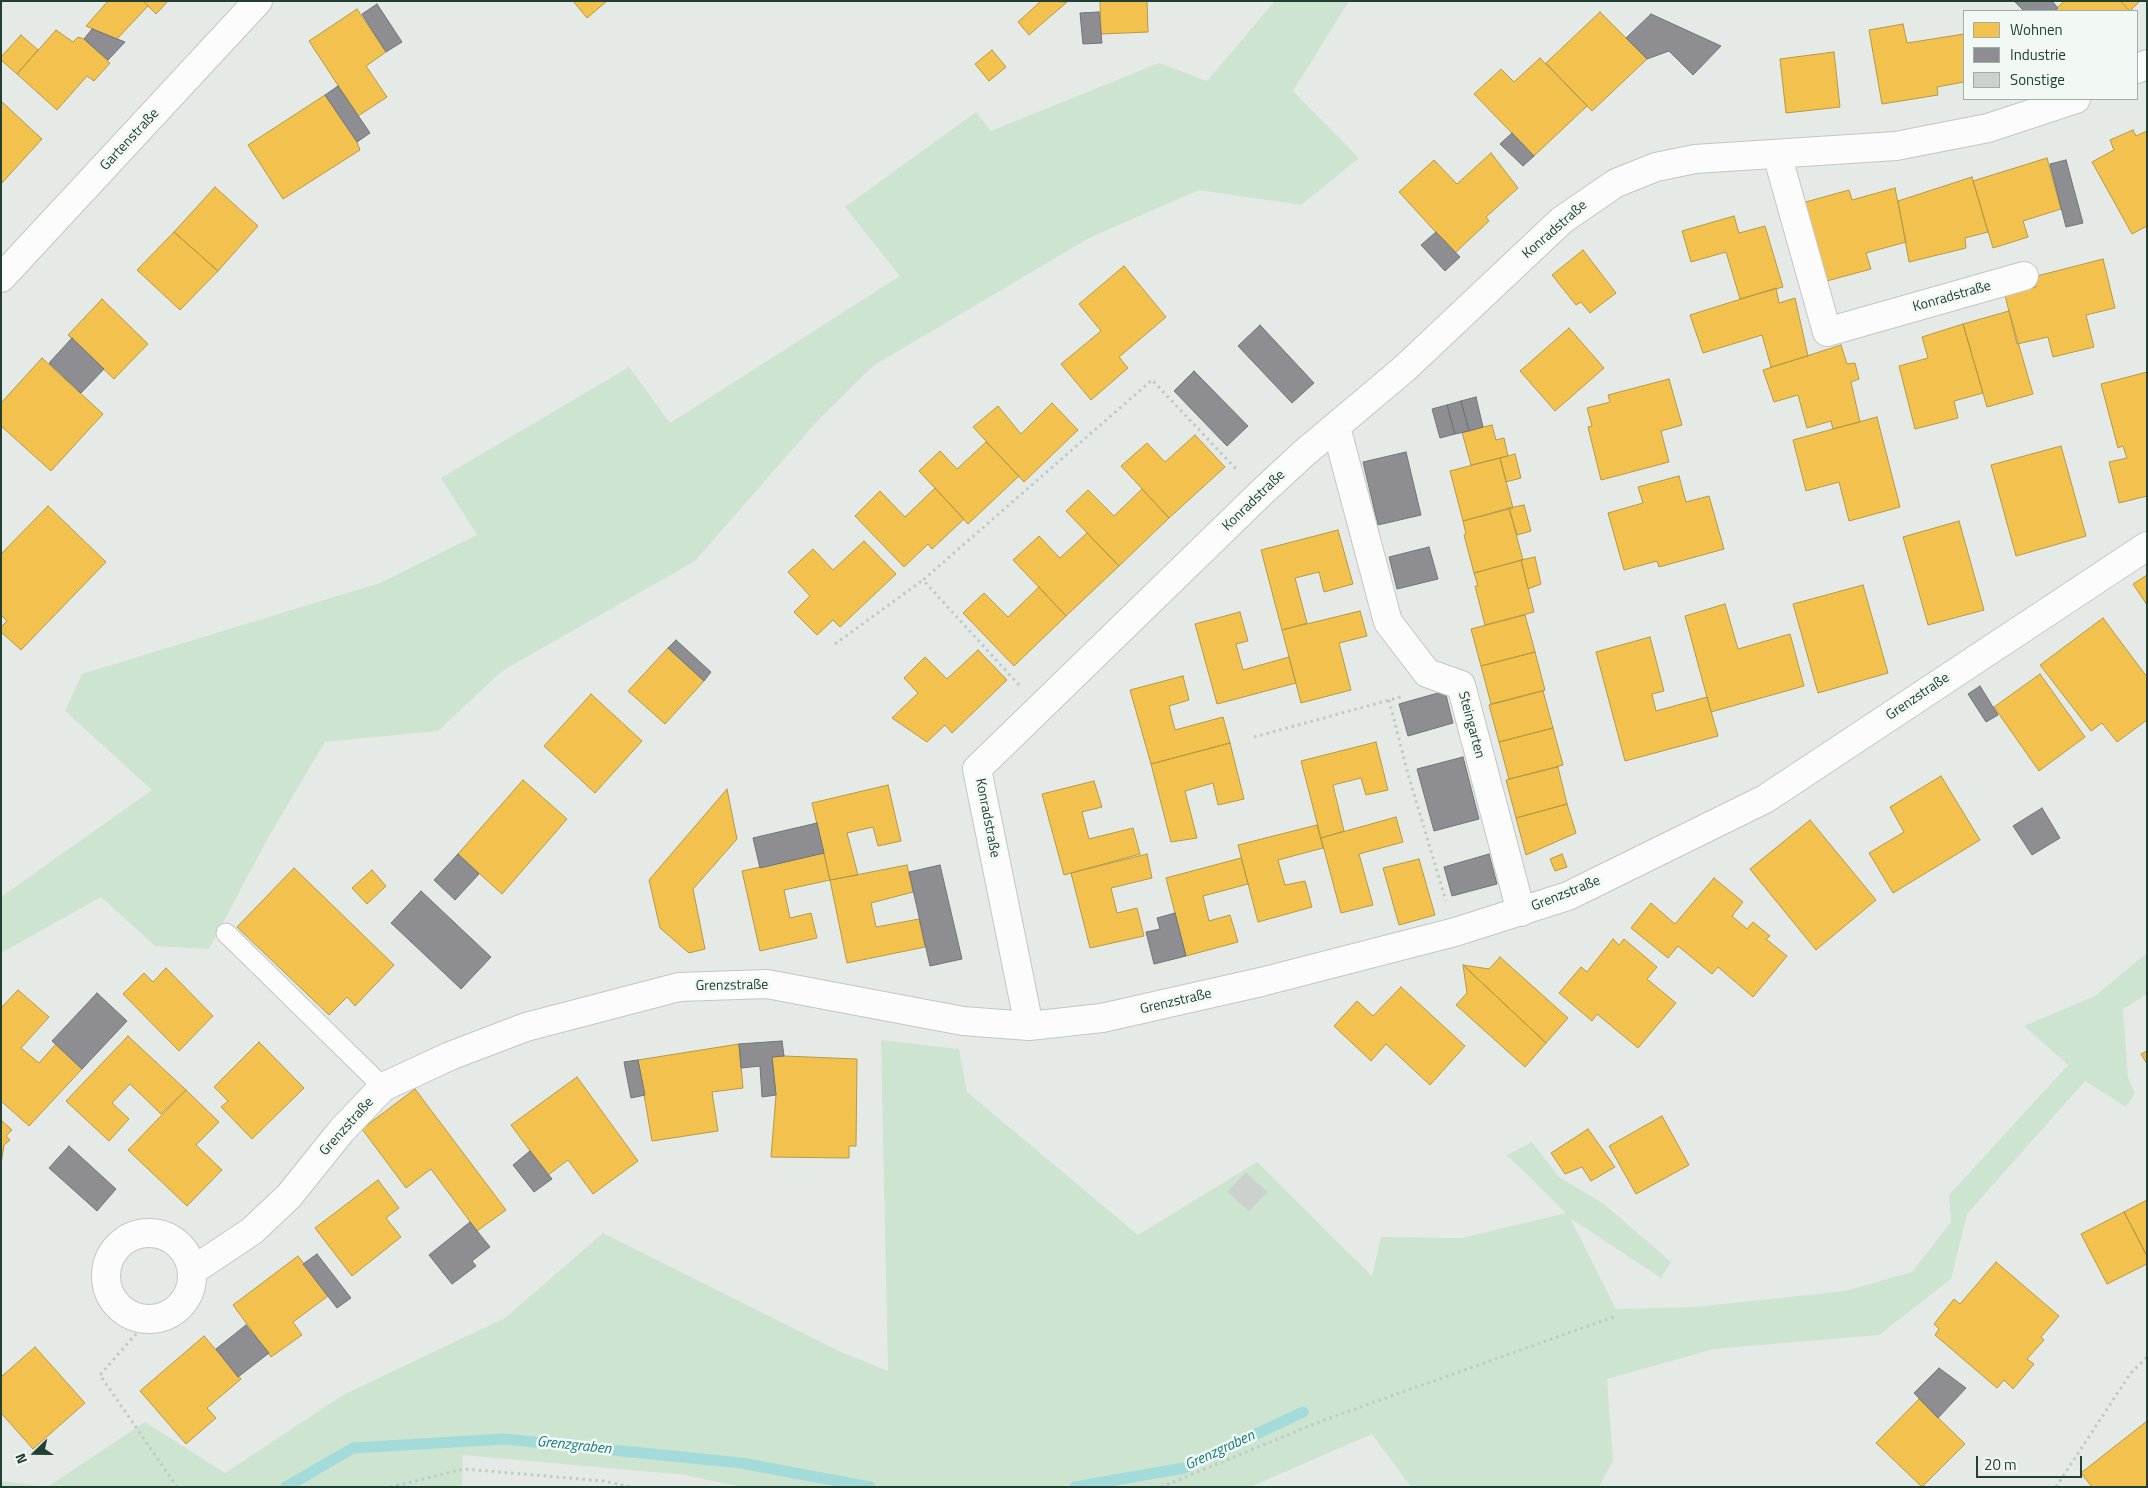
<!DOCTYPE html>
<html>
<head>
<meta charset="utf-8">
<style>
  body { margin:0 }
  #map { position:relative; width:2148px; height:1488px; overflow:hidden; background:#e5eae7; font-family:"Titillium Web",sans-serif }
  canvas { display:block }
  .frame { position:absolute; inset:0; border:2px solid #213f33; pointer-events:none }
  .legend { position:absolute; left:1963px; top:10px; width:175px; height:90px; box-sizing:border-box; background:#f2f9f5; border:1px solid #9eafa7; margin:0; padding:6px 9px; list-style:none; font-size:15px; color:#213f33 }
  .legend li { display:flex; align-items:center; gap:10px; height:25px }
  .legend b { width:25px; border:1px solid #9eafa7 }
  .north { position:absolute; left:10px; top:1428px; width:50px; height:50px; -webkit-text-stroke:4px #f2f9f5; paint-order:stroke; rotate:248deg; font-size:14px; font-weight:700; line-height:20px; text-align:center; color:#213f33 }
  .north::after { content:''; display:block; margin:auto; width:18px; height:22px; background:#213f33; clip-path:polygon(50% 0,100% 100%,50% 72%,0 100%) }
  .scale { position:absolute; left:1976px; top:1456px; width:106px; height:22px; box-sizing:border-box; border:2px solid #213f33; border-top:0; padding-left:6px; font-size:15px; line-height:18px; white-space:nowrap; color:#213f33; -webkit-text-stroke:4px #f2f9f5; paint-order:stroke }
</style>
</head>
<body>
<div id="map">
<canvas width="2148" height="1488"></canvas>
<div class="frame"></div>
<ul class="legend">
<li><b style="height:14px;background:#f2c14e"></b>Wohnen</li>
<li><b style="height:14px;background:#8d8d92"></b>Industrie</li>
<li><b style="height:14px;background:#ccd1ce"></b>Sonstige</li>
</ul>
<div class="north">N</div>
<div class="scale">20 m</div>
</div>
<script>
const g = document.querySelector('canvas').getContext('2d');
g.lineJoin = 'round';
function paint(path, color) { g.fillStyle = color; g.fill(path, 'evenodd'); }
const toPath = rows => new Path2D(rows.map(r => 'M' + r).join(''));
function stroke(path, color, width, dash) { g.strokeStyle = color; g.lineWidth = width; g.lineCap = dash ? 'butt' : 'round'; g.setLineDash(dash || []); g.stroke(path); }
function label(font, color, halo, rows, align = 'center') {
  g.font = font + ' "Titillium Web",sans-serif'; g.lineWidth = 5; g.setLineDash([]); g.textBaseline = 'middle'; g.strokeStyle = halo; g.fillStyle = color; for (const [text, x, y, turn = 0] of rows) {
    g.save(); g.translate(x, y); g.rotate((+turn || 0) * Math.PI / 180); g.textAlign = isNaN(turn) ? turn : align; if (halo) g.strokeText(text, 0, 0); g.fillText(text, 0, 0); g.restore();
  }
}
paint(toPath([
  [1275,1,1349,1,1293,91,1359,158,1301,205,1199,190,1089,238,873,366,819,419,695,561,502,671,438,731,325,742,269,836,209,949,155,946,101,897,1,953,1,897,152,790,65,711,82,674,380,583,477,535,441,478,629,367,670,423,900,276,845,207,976,112,991,131,1159,63,1207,81],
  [2147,953,2147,994,2123,1009,2128,1078,2135,1093,2126,1107,2085,1081,1967,1214,1951,1279,1879,1335,1714,1349,1607,1379,1613,1461,1599,1487,1411,1487,1372,1434,1250,1487,742,1487,685,1475,463,1455,462,1487,1,1487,1,1481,47,1487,145,1422,225,1473,343,1395,505,1318,603,1233,841,1352,888,1371,881,1040,959,1049,967,1092,1138,1235,1257,1162,1372,1276,1381,1237,1462,1238,1566,1213,1507,1155,1532,1142,1559,1177,1604,1204,1671,1262,1661,1278,1570,1218,1616,1309,1695,1307,1845,1291,1912,1272,1951,1222,1949,1195,2068,1065,2024,1026,2095,996]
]), '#cde4d0');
const homes = toPath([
  [108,1,143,1,148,6,117,39,86,26,108,1],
  [143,1,168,1,156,14,143,1],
  [573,1,607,1,587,18,573,1],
  [1041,1,1067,2,1029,35,1018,22,1041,1],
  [1147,1,1148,32,1101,34,1100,1,1147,1],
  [2064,1,2120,1,2130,11,2054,11,2064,1],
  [2120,1,2140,1,2130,11,2120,1],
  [357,9,386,52,366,66,387,97,358,116,309,41,357,9],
  [1600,12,1647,59,1592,111,1546,63,1600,12],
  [1903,24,1907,43,1964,34,1964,82,1937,87,1938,95,1882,104,1869,30,1903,24],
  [56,30,73,42,78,37,84,39,110,63,94,81,87,76,57,110,17,74,56,30],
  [21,35,38,50,17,74,1,60,1,57,21,35],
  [992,50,1006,67,989,81,975,64,992,50],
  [1834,52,1840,107,1786,113,1780,59,1834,52],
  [1540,58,1587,106,1534,156,1474,94,1501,69,1514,82,1540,58],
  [325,95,357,142,360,150,283,199,248,145,325,95],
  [1,101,42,139,1,184,1,101],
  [2133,130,2136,136,2147,131,2147,226,2132,234,2092,162,2114,150,2110,140,2133,130],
  [1491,153,1518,188,1486,217,1489,221,1455,253,1399,192,1434,160,1457,184,1491,153],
  [2047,158,2061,209,2023,221,2028,237,1993,248,1973,181,2047,158],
  [1972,177,1988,232,1965,238,1966,248,1909,262,1898,201,1972,177],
  [215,187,258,226,218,271,174,232,215,187],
  [1895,188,1906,242,1866,253,1871,269,1823,282,1802,203,1849,190,1852,200,1895,188],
  [1734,216,1739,233,1765,226,1783,287,1740,299,1726,252,1691,262,1682,231,1734,216],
  [174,232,218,271,180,310,137,270,174,232],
  [1583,250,1616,293,1590,313,1581,302,1576,305,1552,275,1583,250],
  [2103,259,2115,308,2086,315,2094,347,2053,357,2048,337,2017,344,2005,295,2036,287,2033,277,2103,259],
  [1124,266,1166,317,1119,357,1128,368,1091,400,1061,364,1101,331,1079,304,1124,266],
  [1776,288,1779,303,1795,298,1808,356,1771,367,1762,335,1703,353,1690,315,1776,288],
  [102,299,148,344,114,379,68,335,102,299],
  [2009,311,2033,394,1987,407,1963,324,2009,311],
  [1963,324,1983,393,1954,401,1958,418,1915,429,1899,366,1928,358,1922,337,1963,324],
  [1569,328,1604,368,1555,411,1520,371,1569,328],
  [1841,345,1847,364,1855,363,1859,379,1851,382,1860,422,1833,429,1831,421,1807,428,1798,395,1774,402,1763,370,1841,345],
  [42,358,103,414,51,471,1,426,1,403,42,358],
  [2147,372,2147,496,2119,503,2109,462,2127,458,2123,446,2118,448,2101,384,2147,372],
  [1669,379,1682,425,1661,431,1669,462,1601,480,1588,427,1592,426,1587,408,1610,402,1608,395,1669,379],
  [1052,403,1078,430,1024,482,973,427,998,406,1021,434,1052,403],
  [1877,417,1900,507,1849,521,1839,482,1806,491,1793,440,1877,417],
  [1492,425,1496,440,1504,438,1508,456,1471,465,1462,432,1492,425],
  [1195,435,1225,467,1169,518,1121,466,1147,443,1165,462,1195,435],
  [986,442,1019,476,968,524,919,471,940,451,957,469,986,442],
  [2061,446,2086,536,2016,556,1991,465,2061,446],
  [1515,454,1521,478,1506,482,1500,458,1515,454],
  [1500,458,1513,508,1463,521,1450,471,1500,458],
  [1679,476,1686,502,1709,496,1724,549,1659,567,1657,561,1624,570,1608,513,1643,503,1638,487,1679,476],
  [935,488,964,519,932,549,928,544,904,567,855,516,880,491,905,517,935,488],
  [1142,489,1169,518,1119,566,1066,511,1088,490,1114,516,1142,489],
  [1524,505,1531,531,1517,535,1509,508,1524,505],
  [48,506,106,562,21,650,1,632,1,627,7,621,1,615,1,554,48,506],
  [1509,508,1523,560,1474,573,1464,535,1466,534,1463,521,1509,508],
  [1959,521,1984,610,1928,625,1903,537,1959,521],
  [1338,530,1353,584,1324,592,1319,572,1295,578,1307,623,1282,630,1261,550,1338,530],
  [1087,533,1119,566,1066,616,1013,560,1039,536,1060,558,1087,533],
  [864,541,896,574,840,627,833,620,817,635,794,612,810,596,788,572,813,549,833,570,864,541],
  [1535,557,1541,584,1528,589,1521,560,1535,557],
  [1521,560,1534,612,1485,625,1475,586,1478,586,1474,573,1521,560],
  [2147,575,2147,605,2133,584,2147,575],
  [1863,585,1888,673,1818,693,1793,604,1863,585],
  [1039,587,1066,616,1014,666,963,613,984,593,1008,617,1039,587],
  [1725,604,1738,649,1790,634,1804,686,1711,712,1685,616,1725,604],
  [1360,611,1367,636,1339,643,1351,690,1301,703,1282,630,1360,611],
  [1240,612,1248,641,1236,644,1243,670,1289,657,1296,683,1217,704,1195,624,1240,612],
  [1525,615,1535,652,1481,666,1471,629,1525,615],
  [2103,618,2147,677,2147,720,2117,742,2102,723,2091,731,2040,665,2103,618],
  [1650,637,1664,691,1652,694,1656,711,1707,697,1718,736,1625,761,1596,652,1650,637],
  [668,648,704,681,665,724,628,691,668,648],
  [978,650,1007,680,952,733,945,725,927,742,892,718,918,693,904,678,925,657,947,679,978,650],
  [1535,652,1545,690,1491,704,1481,666,1535,652],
  [2040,674,2085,737,2039,771,1994,707,2040,674],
  [1183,676,1189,700,1169,706,1175,730,1223,717,1230,743,1151,764,1130,690,1183,676],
  [1543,691,1553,728,1499,742,1489,705,1543,691],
  [591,694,642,741,595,793,544,746,591,694],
  [1553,728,1563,765,1509,779,1499,742,1553,728],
  [1376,742,1388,790,1366,795,1361,778,1333,785,1344,831,1321,838,1301,761,1376,742],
  [1230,743,1244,799,1218,805,1213,783,1185,791,1197,838,1171,842,1151,764,1230,743],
  [1558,767,1567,804,1516,818,1506,780,1558,767],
  [1941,776,1980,840,1893,893,1869,853,1904,832,1890,807,1941,776],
  [523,780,567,819,502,894,458,854,523,780],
  [1094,781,1102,807,1082,812,1089,839,1133,828,1140,854,1064,875,1042,794,1094,781],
  [888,785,901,841,878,846,873,827,847,833,858,875,830,880,812,803,888,785],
  [727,789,737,839,693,889,705,949,689,953,660,928,649,880,727,789],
  [1567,804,1576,833,1526,855,1516,818,1567,804],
  [1396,817,1403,842,1359,854,1373,905,1341,913,1321,838,1396,817],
  [1810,820,1876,900,1816,950,1750,869,1810,820],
  [1317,825,1323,848,1278,860,1285,885,1305,881,1312,907,1258,922,1238,845,1317,825],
  [824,853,830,880,784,890,790,918,811,913,817,938,760,951,742,871,824,853],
  [1147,854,1152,878,1111,888,1117,913,1137,908,1144,936,1090,948,1071,873,1147,854],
  [1562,854,1567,867,1555,871,1550,859,1562,854],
  [1241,858,1248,884,1203,896,1209,921,1230,915,1238,942,1186,956,1166,878,1241,858],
  [1419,859,1435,915,1399,925,1383,868,1419,859],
  [907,865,913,892,871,903,876,927,919,919,925,947,847,963,830,880,907,865],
  [294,868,394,965,355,1006,347,997,329,1015,237,927,294,868],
  [372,870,386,886,367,904,352,888,372,870],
  [1714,878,1743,902,1732,916,1747,929,1753,922,1770,936,1766,939,1787,956,1753,997,1718,967,1712,974,1678,946,1668,958,1631,928,1651,903,1675,924,1714,878],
  [1613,939,1619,945,1624,939,1657,967,1647,979,1676,1003,1638,1048,1597,1014,1592,1021,1559,993,1581,967,1587,972,1613,939],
  [1500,957,1568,1018,1546,1043,1463,965,1489,969,1500,957],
  [1463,965,1546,1043,1525,1067,1456,1005,1467,993,1463,965],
  [166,968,213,1016,179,1051,123,994,144,973,153,982,166,968],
  [1401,987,1465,1046,1430,1085,1386,1044,1371,1061,1334,1026,1357,1001,1373,1016,1401,987],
  [18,990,49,1017,21,1048,39,1063,56,1044,82,1069,29,1126,1,1101,1,1008,18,990],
  [128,1036,186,1090,161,1114,130,1084,112,1103,129,1119,109,1141,66,1101,128,1036],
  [259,1042,304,1088,252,1139,221,1107,228,1101,214,1087,259,1042],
  [739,1044,743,1088,712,1092,718,1131,652,1141,638,1060,739,1044],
  [2147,1051,2147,1064,2141,1054,2147,1051],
  [784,1056,857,1059,856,1146,849,1146,849,1158,771,1157,776,1095,772,1057,784,1056],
  [577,1077,638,1161,593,1194,568,1160,548,1175,511,1125,577,1077],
  [415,1089,506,1210,477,1231,431,1169,406,1188,362,1129,415,1089],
  [186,1090,219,1122,196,1145,222,1170,187,1206,128,1150,186,1090],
  [1662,1116,1689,1165,1636,1194,1609,1146,1662,1116],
  [1,1120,12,1130,6,1136,10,1140,4,1145,1,1164,1,1120],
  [1588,1129,1615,1167,1591,1181,1582,1167,1565,1174,1551,1153,1588,1129],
  [378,1180,399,1208,386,1218,401,1237,352,1276,315,1228,378,1180],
  [2147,1200,2147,1256,2124,1212,2147,1200],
  [2124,1212,2147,1256,2147,1264,2107,1284,2081,1234,2124,1212],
  [298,1256,328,1296,293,1322,302,1335,271,1357,233,1305,298,1256],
  [1996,1262,2059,1316,2041,1337,2044,1340,2027,1359,2034,1364,2013,1389,2004,1380,1997,1388,1935,1335,1939,1329,1934,1324,1954,1299,1960,1304,1996,1262],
  [204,1336,241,1379,207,1408,216,1418,186,1444,140,1391,204,1336],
  [35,1347,85,1403,33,1449,1,1413,1,1377,35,1347],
  [1919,1399,1965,1444,1922,1487,1876,1443,1919,1399],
  [2147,1421,2147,1487,2092,1487,2081,1473,2147,1421]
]);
paint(homes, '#f2c14e');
stroke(homes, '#b39a46', 1);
const industry = toPath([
  [2014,1,2052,1,2058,8,2054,11,2024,11,2014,1],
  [377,4,402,42,386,52,362,14,377,4],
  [1099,12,1102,43,1083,44,1080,13,1099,12],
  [1651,14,1721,46,1693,75,1669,51,1647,59,1626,38,1651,14],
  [92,29,125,42,108,60,84,39,92,29],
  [338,86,370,133,357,142,325,95,338,86],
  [1512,133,1534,156,1523,166,1500,144,1512,133],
  [2066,160,2083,223,2066,227,2050,164,2066,160],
  [1436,232,1460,257,1445,271,1421,245,1436,232],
  [1260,325,1314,383,1292,403,1238,346,1260,325],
  [72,338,104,369,81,393,49,363,72,338],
  [1194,371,1248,426,1227,446,1174,391,1194,371],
  [1476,397,1483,427,1469,431,1461,401,1476,397],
  [1461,401,1469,431,1455,434,1447,405,1461,401],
  [1447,405,1455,434,1440,438,1432,409,1447,405],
  [1406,452,1421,515,1378,525,1363,462,1406,452],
  [1429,547,1438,579,1397,589,1389,557,1429,547],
  [676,640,711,672,704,681,668,648,676,640],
  [1980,686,1998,715,1986,722,1968,694,1980,686],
  [1445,691,1453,723,1408,736,1399,704,1445,691],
  [1463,757,1479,819,1434,831,1417,769,1463,757],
  [2042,808,2060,838,2032,855,2013,826,2042,808],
  [817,823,824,853,760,868,753,838,817,823],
  [458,854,479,874,455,900,434,880,458,854],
  [1489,854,1497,884,1452,896,1444,867,1489,854],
  [940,865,962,959,930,966,909,872,940,865],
  [421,891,491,957,461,989,391,923,421,891],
  [1175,913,1186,956,1154,964,1146,932,1160,929,1157,918,1175,913],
  [97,993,127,1021,82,1069,52,1041,97,993],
  [782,1041,784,1056,772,1057,776,1095,762,1097,760,1066,741,1068,739,1044,782,1041],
  [638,1060,645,1095,631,1098,624,1062,638,1060],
  [69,1146,116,1189,97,1211,49,1168,69,1146],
  [530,1151,552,1179,534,1192,513,1165,530,1151],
  [470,1222,490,1247,472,1261,476,1266,452,1284,429,1255,470,1222],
  [317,1254,351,1298,337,1308,303,1264,317,1254],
  [246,1325,269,1353,238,1377,216,1349,246,1325],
  [1939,1368,1966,1388,1938,1418,1914,1393,1939,1368]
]);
paint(industry, '#8d8d92');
stroke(industry, '#6d7676', 1);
stroke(toPath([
  [286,1487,353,1448,504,1439,741,1463,870,1487],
  [1075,1487,1184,1468,1303,1412]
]), '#a3dada', 11);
const building = toPath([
  [1246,1173,1267,1192,1249,1211,1228,1192,1246,1173]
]);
paint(building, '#ccd1ce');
stroke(building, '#cdd3d0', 1);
const service = toPath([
  [226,933,383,1087]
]);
const minor = toPath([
  [2137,69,2147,64],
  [1777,154,1827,332,2024,276],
  [1336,427,1388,622,1427,673,1461,685,1521,912],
  [1029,1026,977,769,1260,494,1303,454,1404,369,1562,220,1616,183,1656,167,1695,159,1896,146,1988,128,2076,99],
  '106 1276a43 43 0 1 1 86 0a43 43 0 1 1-86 0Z',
  [192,1271,252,1231,289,1196,342,1130,383,1087,450,1056,526,1027,679,987,767,984,963,1021,1029,1026,1102,1018,1261,982,1455,932,1568,896,1765,799,2147,546]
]);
const tertiary = toPath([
  [1,278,258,1]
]);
stroke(service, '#c2c7c4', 21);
stroke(minor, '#c2c7c4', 30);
stroke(tertiary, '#c2c7c4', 30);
stroke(toPath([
  [835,644,923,580],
  [1019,685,923,580,1152,380,1238,471],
  [1389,700,1408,774,1446,901],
  [1254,737,1404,696],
  [149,1319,100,1375,177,1487],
  [390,1487,464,1469,604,1481,631,1487],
  [1161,1487,1324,1420,1616,1316],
  [2056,1487,2130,1374,2147,1357]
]), '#c0cac5', 3, [2.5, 4]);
stroke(service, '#fbfcfb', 19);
stroke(minor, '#fbfcfb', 28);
stroke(tertiary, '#fbfcfb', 28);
label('14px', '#213f33', '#f2f9f5', [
  ["Gartenstraße",130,140,-47],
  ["Konradstraße",1555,230,-41],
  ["Konradstraße",1952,297,-16],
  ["Konradstraße",1254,501,-44],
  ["Grenzstraße",1918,697,-34],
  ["Steingarten",1471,725,75],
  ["Konradstraße",987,818,79],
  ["Grenzstraße",1566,894,-22],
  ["Grenzstraße",732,986,-1],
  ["Grenzstraße",1176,1002,-13],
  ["Grenzstraße",347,1127,-48]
]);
label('italic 15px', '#187b7e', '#f2f9f5', [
  ["Grenzgraben",574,1446,6],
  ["Grenzgraben",1220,1451,-25]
]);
</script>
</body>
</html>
